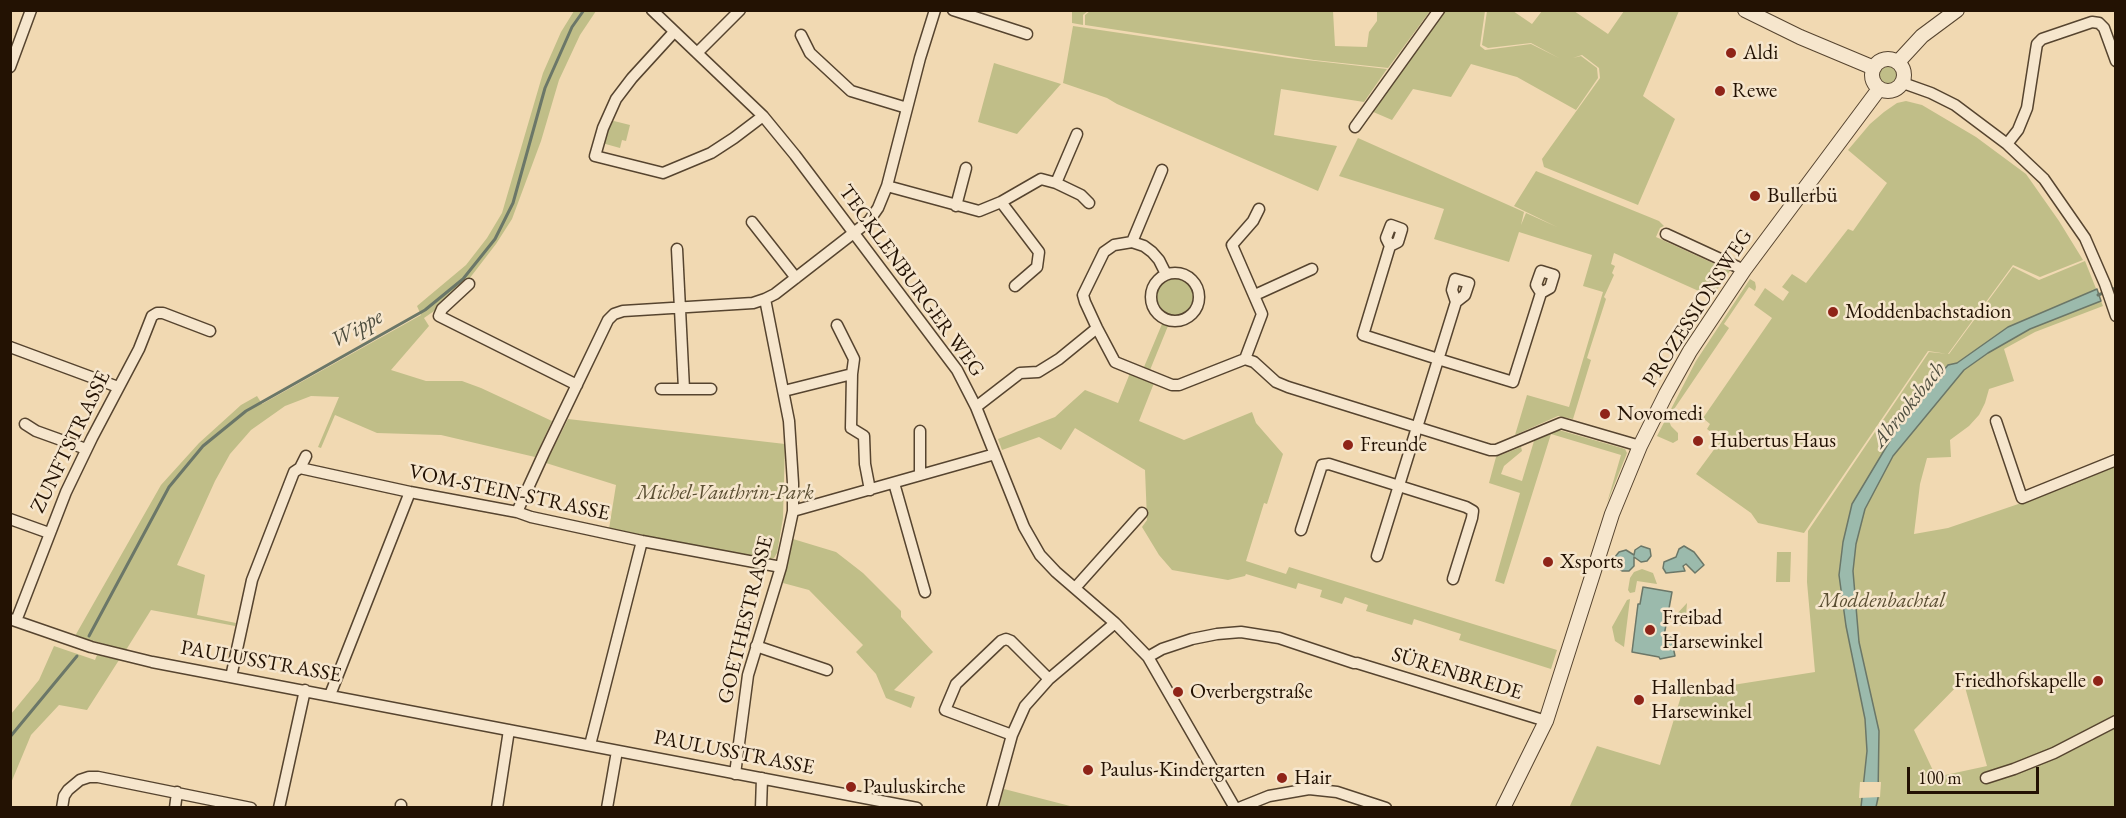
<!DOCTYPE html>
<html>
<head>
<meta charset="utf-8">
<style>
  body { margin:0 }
  #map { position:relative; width:2126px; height:818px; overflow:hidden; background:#f1d9b2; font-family:"EB Garamond",serif }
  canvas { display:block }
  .frame { position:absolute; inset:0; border:12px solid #231203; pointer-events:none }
  .scale { position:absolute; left:1907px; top:767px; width:132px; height:27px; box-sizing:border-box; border:3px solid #231203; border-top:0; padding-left:8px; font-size:18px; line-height:21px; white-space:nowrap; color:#231203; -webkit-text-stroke:4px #f6e6cd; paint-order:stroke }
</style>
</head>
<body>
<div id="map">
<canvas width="2126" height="818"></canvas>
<div class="frame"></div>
<div class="scale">100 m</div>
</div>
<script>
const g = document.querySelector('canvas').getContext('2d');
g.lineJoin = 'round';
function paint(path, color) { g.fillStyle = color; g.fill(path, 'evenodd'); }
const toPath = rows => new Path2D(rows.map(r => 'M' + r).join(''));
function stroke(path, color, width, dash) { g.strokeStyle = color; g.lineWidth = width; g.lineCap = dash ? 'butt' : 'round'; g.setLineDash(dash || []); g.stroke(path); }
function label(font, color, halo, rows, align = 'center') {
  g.font = font + ' "EB Garamond",serif'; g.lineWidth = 5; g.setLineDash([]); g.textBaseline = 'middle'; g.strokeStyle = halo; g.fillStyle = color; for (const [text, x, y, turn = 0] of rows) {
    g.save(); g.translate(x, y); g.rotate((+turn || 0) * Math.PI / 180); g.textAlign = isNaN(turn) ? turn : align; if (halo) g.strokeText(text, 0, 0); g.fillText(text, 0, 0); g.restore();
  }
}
paint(toPath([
  [574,11,596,11,580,35,559,80,541,141,512,219,496,244,466,283,437,309,424,318,429,326,391,370,426,381,462,381,481,388,552,421,535,457,441,435,377,433,335,415,321,448,318,447,339,397,311,396,285,406,251,430,230,454,215,481,177,565,205,575,197,615,236,623,235,626,151,610,126,650,75,636,161,485,199,443,241,405,257,396,262,404,421,315,417,306,466,265,487,238,502,213,543,73,561,32],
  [1072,11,1088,11,1083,15,1083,25,1072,23],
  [1090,11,1333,11,1335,46,1367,47,1369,32,1377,21,1377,11,1430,11,1388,68,1314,60,1085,25,1085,15],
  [1443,11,1485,11,1480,46,1485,50,1531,44,1559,58,1531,43,1488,48,1482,45,1487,11,1513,11,1532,24,1542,11,1574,11,1608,34,1624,11,1679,11,1643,96,1675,119,1638,205,1544,167,1542,159,1600,78,1599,68,1582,55,1573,58,1581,56,1597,68,1598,78,1576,110,1517,77,1471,64,1451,97,1413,89,1392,120,1371,111],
  [1073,26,1289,58,1387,69,1364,102,1281,89,1274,135,1337,146,1318,191,1117,104,1107,98,1063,83],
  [994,63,1061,84,1017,134,978,122],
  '1879 76a10 10 0 1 1 20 0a10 10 0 1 1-20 0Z',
  [1906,101,1922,105,1976,137,2026,174,2059,221,2083,260,2040,277,2013,265,1948,354,1928,351,1804,533,1758,523,1751,513,1696,474,1721,440,1707,429,1710,424,1703,418,1772,318,1754,305,1765,288,1783,301,1789,292,1782,287,1792,274,1806,283,1848,229,1853,231,1887,183,1848,150,1870,124,1884,112,1897,103],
  [610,120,630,125,626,141,622,140,620,148,602,143],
  [1358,138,1524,212,1521,225,1526,213,1557,227,1514,206,1536,171,1659,221,1664,226,1660,228,1656,237,1730,271,1712,297,1614,253,1611,264,1615,266,1612,273,1614,275,1604,297,1606,299,1587,358,1591,360,1573,419,1558,416,1515,435,1527,395,1569,407,1603,292,1583,286,1592,255,1519,232,1509,262,1434,239,1444,209,1339,176],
  [2085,261,2103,306,2035,332,2004,349,2014,381,1989,389,1985,403,1979,415,1969,426,1950,440,1951,457,1927,458,1920,484,1914,534,1948,528,2033,499,2115,464,2115,807,1569,808,1597,746,1660,765,1682,693,1815,672,1807,582,1808,531,1929,352,1949,354,2013,267,2039,280],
  [1963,680,1987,766,1936,777,1914,730],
  '1155 297a20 20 0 1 1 40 0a20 20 0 1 1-40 0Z',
  [1750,279,1755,282,1756,287,1755,291,1749,287,1724,324,1729,328,1668,418,1671,426,1678,433,1678,440,1673,443,1657,436,1696,361],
  [1162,324,1168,326,1150,370,1144,367],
  [1130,373,1154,383,1139,421,1184,440,1252,412,1256,423,1283,454,1267,504,1264,503,1246,561,1286,574,1289,567,1557,650,1551,669,1459,640,1461,634,1414,619,1412,625,1366,611,1368,605,1345,597,1342,604,1320,597,1322,590,1298,583,1296,589,1246,574,1245,576,1228,580,1172,570,1159,555,1142,527,1147,520,1145,470,1075,428,1061,450,1039,437,1002,450,998,439,1055,417,1085,390,1118,403],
  [568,419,785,444,783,518,777,553,774,558,769,559,609,529,616,485,546,463],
  [1559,430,1625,449,1627,453,1607,503,1621,455,1551,434,1504,584,1495,581,1520,493,1489,483,1496,457,1521,447,1522,451,1504,466,1501,474,1522,481,1534,441],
  [793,539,836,552,863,573,901,611,901,617,933,652,894,690,915,697,911,708,886,698,876,674,856,652,863,645,809,590,783,583],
  [1777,552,1791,552,1790,582,1776,582],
  [1642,569,1653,573,1657,584,1637,581,1635,592,1630,593,1628,590,1630,578,1634,572],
  [1630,599,1624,647,1615,641,1612,627,1627,600],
  [1687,603,1686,615,1688,625,1679,626,1675,623,1674,617],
  [54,646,95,660,97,655,119,660,87,710,59,705,31,735,11,783,11,714,39,680],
  [1004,789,1074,807,999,807]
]), '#c0be88');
const water = toPath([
  [2097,289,2101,301,2030,329,1988,353,1964,370,1893,456,1865,509,1856,544,1853,571,1859,642,1879,731,1878,798,1876,807,1861,807,1867,751,1865,719,1846,626,1839,575,1843,542,1852,504,1903,419,1948,365,1957,363,2008,327,2097,289],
  [1641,546,1650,549,1651,556,1647,561,1641,562,1634,557,1634,566,1629,571,1622,571,1616,567,1615,557,1619,552,1626,550,1634,555,1635,550,1641,546],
  [1684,546,1694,552,1704,565,1695,573,1686,564,1683,566,1685,571,1666,573,1663,568,1664,562,1676,557,1679,549,1684,546],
  [1643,587,1672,592,1664,636,1666,638,1671,637,1675,656,1660,659,1659,657,1632,652,1638,604,1640,604,1643,587]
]);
paint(water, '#9bbaac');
stroke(water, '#6b7768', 1.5);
paint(toPath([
  [1860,782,1881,782,1880,797,1859,798]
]), '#f1d9b2');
stroke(toPath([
  [2098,295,2116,288],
  [89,636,169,487,203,446,246,411,425,310,463,279,495,239,513,203,545,88,572,27,584,10],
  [10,737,77,656]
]), '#6b7768', 3);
const minor = toPath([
  [652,10,763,116,795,155,957,370,976,407,1024,527,1040,555,1056,572,1115,623,1148,657,1235,808],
  [953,10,1027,34],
  [674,32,632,78,616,99,603,128,595,156,663,173,711,153,734,138,763,116],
  [801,35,810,53,851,91,907,108],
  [697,53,740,10],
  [10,67,31,10],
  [1903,83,1931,93,1955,105,2007,144,2044,179,2085,238,2105,284,2116,316],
  [1355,127,1439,10],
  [2007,144,2018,130,2027,108,2036,50,2037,44,2042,39,2092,22,2099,23,2104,28,2116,61],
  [1056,183,1077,134],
  [887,186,979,211,1001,202,1041,179,1056,183,1081,195,1089,203],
  [1001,202,1039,252,1037,267,1015,286],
  [956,206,966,168],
  [752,222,796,278],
  [1666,234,1744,270],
  [1132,242,1162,170],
  [1390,246,1398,242,1402,229,1391,225,1386,238,1390,246,1363,335,1438,359,1513,382,1541,293,1536,285,1541,271,1554,275,1550,288,1541,293],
  [677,249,684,389],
  '1151 297a24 24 0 1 1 48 0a24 24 0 1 1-48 0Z',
  [1166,274,1159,260,1152,252,1144,246,1132,242,1114,245,1104,252,1083,295,1085,302,1097,328,1115,362,1172,385,1179,385,1245,359],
  [469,284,442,309,439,316,577,385],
  [1255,295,1312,269],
  [837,325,854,359,852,374,851,428,864,436,865,464,870,490],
  [10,347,118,387],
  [1245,359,1254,362,1276,382,1288,387,1490,450,1496,450,1561,423,1640,446],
  [1245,359,1262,314,1232,245,1253,221,1259,209],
  [661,389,711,389],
  [784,391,852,374],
  [976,407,1020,373,1038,372,1059,359,1097,328],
  [1996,421,2022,498,2116,460],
  [25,424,36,431,86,449],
  [300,468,410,492,517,512,531,517,642,541,781,567],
  [920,475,920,431],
  [894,483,925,592],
  [793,511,995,454],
  [517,512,544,453,608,320,614,314,623,311,753,303,765,299,775,294,869,221,878,208,887,186,920,58,935,10],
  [10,519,49,533],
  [1301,530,1322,465,1329,464,1466,507,1473,511,1472,518,1453,579],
  [1377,556,1456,302,1452,290,1455,279,1469,283,1465,295,1456,302],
  [1075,588,1142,513],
  [10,619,91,647,152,662,917,808],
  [16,621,66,492,92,438,139,349,152,316,157,313,163,313,210,331],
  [756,646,827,670],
  [1148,657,1162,649,1192,639,1217,634,1241,632,1279,638,1354,663],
  [1357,663,1546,721],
  [231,677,252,580,294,472,300,468,306,456],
  [330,695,410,492],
  [1012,735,945,710,956,684,1001,641,1006,639,1011,641,1049,679],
  [590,745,642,541],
  [735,774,748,675,781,567,793,511,793,483,789,421,765,299],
  [1986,778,2014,769,2054,753,2116,721],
  [62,808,64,796,68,790,80,780,89,777,98,777,251,808],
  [175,808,177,792],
  [279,808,305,690],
  [401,808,401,805],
  [497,808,509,730],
  [607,808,617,751],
  [761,808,762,778],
  [992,808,1012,735,1025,706,1049,679,1115,623],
  [1239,808,1269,796,1309,789,1337,792,1386,808]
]);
const tertiary = toPath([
  [1745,10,1800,37,1874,68],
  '1872 75a16 16 0 1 1 32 0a16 16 0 1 1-32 0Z',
  [1898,62,1922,36,1957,10],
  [1503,808,1546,721,1612,514,1640,446,1666,394,1690,351,1744,270,1879,89]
]);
stroke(minor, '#56442f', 13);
stroke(tertiary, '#56442f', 16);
stroke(minor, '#f6e6cd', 10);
stroke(tertiary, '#f6e6cd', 14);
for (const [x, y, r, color] of [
  [1731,53,6,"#8f2418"],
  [1720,91,6,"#8f2418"],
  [1755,196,6,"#8f2418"],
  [1833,312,6,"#8f2418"],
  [1605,414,6,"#8f2418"],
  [1698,441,6,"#8f2418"],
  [1348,445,6,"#8f2418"],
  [1548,562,6,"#8f2418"],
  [1650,630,6,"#8f2418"],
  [2098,681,6,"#8f2418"],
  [1178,692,6,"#8f2418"],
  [1639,700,6,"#8f2418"],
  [1088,770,6,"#8f2418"],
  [1282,778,6,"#8f2418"],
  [851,787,6,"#8f2418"]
]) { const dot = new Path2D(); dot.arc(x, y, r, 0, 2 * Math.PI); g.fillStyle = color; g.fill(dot); stroke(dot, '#f6e6cd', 2); }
label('21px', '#231203', '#f6e6cd', [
  ["Aldi",1743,53],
  ["Rewe",1732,91],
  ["Bullerbü",1767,196],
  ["Moddenbachstadion",1845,312],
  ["Novomedi",1617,414],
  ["Hubertus Haus",1710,441],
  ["Freunde",1360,445],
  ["Xsports",1560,562],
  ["Freibad",1662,618],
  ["Harsewinkel",1662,642],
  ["Friedhofskapelle",2086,681,"right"],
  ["Hallenbad",1651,688],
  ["Harsewinkel",1651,712],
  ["Overbergstraße",1190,692],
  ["Paulus-Kindergarten",1100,770],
  ["Hair",1294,778],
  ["Pauluskirche",863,787]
], 'left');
label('21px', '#231203', '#f6e6cd', [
  ["TECKLENBURGER WEG",911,281,54],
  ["PROZESSIONSWEG",1698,308,-57],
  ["ZUNFTSTRASSE",71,442,-64],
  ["VOM-STEIN-STRASSE",509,493,12],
  ["GOETHESTRASSE",746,620,-76],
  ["PAULUSSTRASSE",261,662,10],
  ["SÜRENBREDE",1457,674,17],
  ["PAULUSSTRASSE",734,753,11]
]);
label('italic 21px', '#5a4e32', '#f6e6cd', [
  ["Michel-Vauthrin-Park",725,493],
  ["Moddenbachtal",1882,601]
]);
label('italic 22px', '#4d4d3e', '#f6e6cd', [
  ["Wippe",357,329,-29],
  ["Abrooksbach",1909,405,-51]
]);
</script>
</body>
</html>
